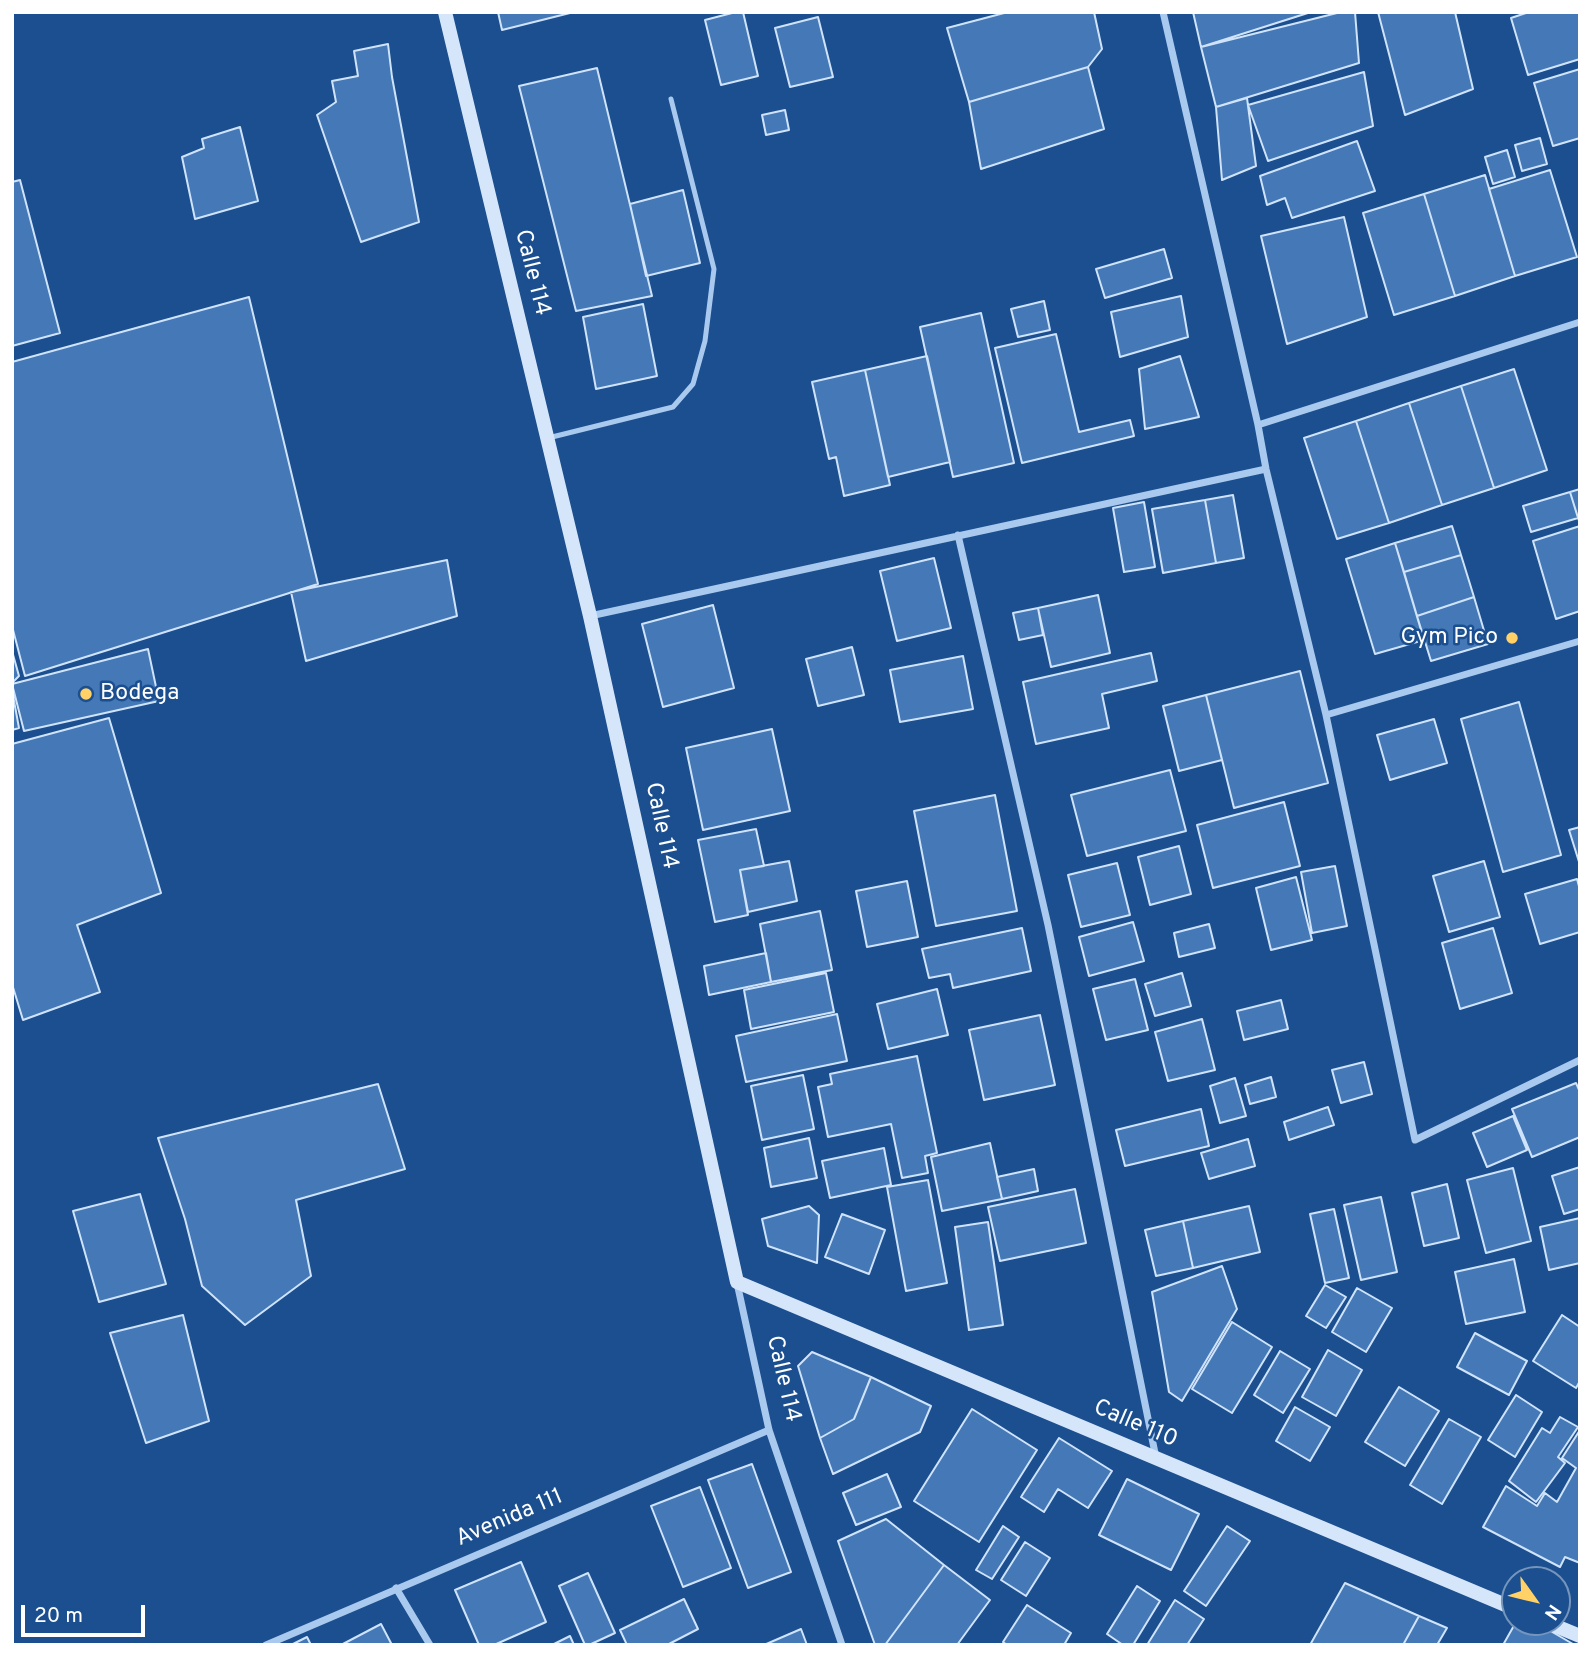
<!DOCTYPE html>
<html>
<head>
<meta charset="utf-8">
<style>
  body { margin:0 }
  #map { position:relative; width:1592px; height:1657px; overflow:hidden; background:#1b4f8f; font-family:Overpass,sans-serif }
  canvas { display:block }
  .frame { position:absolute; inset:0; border:14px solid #fff; pointer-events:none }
  .north { position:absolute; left:1501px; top:1566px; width:70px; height:70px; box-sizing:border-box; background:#1b4f8f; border:2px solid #7695bc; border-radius:50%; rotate:124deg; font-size:19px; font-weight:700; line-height:28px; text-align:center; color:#fff }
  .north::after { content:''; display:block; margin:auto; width:24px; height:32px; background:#ffd166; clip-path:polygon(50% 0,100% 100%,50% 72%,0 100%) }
  .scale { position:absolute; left:21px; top:1605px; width:124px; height:32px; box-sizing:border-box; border:4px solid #fff; border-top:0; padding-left:9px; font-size:21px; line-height:24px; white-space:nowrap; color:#fff; -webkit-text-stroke:5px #1b4f8f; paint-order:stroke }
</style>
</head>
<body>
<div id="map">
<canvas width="1592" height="1657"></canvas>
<div class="frame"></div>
<div class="north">N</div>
<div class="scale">20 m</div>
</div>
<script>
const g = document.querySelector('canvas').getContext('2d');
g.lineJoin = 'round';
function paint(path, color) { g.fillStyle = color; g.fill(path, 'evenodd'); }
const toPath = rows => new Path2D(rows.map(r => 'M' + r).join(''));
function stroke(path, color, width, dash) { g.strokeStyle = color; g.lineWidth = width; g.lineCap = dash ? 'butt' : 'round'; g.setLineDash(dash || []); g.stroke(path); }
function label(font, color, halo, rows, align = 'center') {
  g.font = font + ' Overpass,sans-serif'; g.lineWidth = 5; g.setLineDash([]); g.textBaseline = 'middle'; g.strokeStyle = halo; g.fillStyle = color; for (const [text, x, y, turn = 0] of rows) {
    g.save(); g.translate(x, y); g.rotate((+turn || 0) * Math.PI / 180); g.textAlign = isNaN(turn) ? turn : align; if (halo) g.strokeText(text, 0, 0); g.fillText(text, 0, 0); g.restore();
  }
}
const building = toPath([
  [498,12,574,12,502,30,498,12],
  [736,12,743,12,758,76,721,85,705,20,736,12],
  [1008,12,1094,12,1102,49,1088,67,969,102,947,28,1008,12],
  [1193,12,1311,12,1201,47,1193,12],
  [1341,12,1355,12,1359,63,1216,107,1201,47,1341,12],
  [1378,12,1455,12,1473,89,1405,115,1378,12],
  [1529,12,1580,12,1580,59,1528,75,1511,18,1529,12],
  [818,17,833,77,790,87,775,28,818,17],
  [388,44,392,77,419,222,361,242,317,115,336,102,332,81,358,76,354,51,388,44],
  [1088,67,1104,129,981,169,969,102,1088,67],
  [597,68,652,296,576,311,519,86,597,68],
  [1580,69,1580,138,1553,146,1534,83,1580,69],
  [1364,72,1373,126,1268,161,1248,105,1364,72],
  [1247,98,1256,166,1222,180,1216,107,1247,98],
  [785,110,789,130,766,135,762,115,785,110],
  [240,127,258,201,195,219,182,157,204,148,202,139,240,127],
  [1540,138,1547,164,1522,171,1515,145,1540,138],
  [1357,141,1375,191,1292,218,1285,198,1267,205,1260,176,1357,141],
  [1507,150,1515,177,1493,184,1485,157,1507,150],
  [1550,170,1577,257,1515,276,1489,189,1550,170],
  [1485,175,1515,276,1455,296,1424,194,1485,175],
  [20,180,60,333,12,346,12,182,20,180],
  [683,190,700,263,646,276,630,204,683,190],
  [1424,194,1455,296,1394,315,1363,213,1424,194],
  [1344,217,1367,317,1287,344,1261,236,1344,217],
  [1164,249,1172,278,1105,298,1096,269,1164,249],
  [1181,296,1188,337,1120,357,1111,312,1181,296],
  [249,297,318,584,25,676,12,626,12,362,249,297],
  [1044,301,1050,330,1018,337,1011,309,1044,301],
  [643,304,657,376,596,389,583,317,643,304],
  [981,313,1014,463,953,477,920,327,981,313],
  [1056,334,1079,432,1130,420,1134,436,1022,463,995,348,1056,334],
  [927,356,950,462,888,477,865,370,927,356],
  [1180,356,1199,417,1145,429,1139,369,1180,356],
  [1514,369,1547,470,1494,488,1461,386,1514,369],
  [865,370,890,485,844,496,836,457,829,459,812,382,865,370],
  [1461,386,1494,488,1442,505,1409,403,1461,386],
  [1409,403,1442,505,1389,523,1356,421,1409,403],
  [1356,421,1389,523,1337,539,1304,438,1356,421],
  [1580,489,1580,524,1570,492,1580,489],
  [1570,492,1578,518,1531,532,1523,506,1570,492],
  [1233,495,1244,558,1216,563,1205,500,1233,495],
  [1205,500,1216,563,1163,573,1152,509,1205,500],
  [1144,502,1155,567,1124,572,1113,508,1144,502],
  [1452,526,1461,555,1404,572,1395,543,1452,526],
  [1580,526,1580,611,1556,619,1533,541,1580,526],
  [1395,543,1424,640,1375,654,1346,559,1395,543],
  [1461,555,1474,597,1417,616,1404,572,1461,555],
  [934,558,951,628,897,641,880,571,934,558],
  [447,560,457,616,306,661,291,592,447,560],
  [1098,595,1110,653,1051,667,1038,608,1098,595],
  [1474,597,1488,644,1431,661,1417,616,1474,597],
  [713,605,734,688,663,707,642,624,713,605],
  [1038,608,1043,635,1019,640,1013,613,1038,608],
  [852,647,864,695,818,706,806,659,852,647],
  [148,649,159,701,24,731,12,684,148,649],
  [12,651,19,676,12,683,12,651],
  [1151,653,1157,681,1102,694,1109,728,1036,744,1023,682,1151,653],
  [963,656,973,709,900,722,890,670,963,656],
  [1300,671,1328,783,1234,808,1206,695,1300,671],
  [12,690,19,728,12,730,12,690],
  [1206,695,1222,760,1179,771,1163,706,1206,695],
  [1519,702,1561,855,1503,872,1461,719,1519,702],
  [109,718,161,893,77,925,100,992,23,1020,12,984,12,744,109,718],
  [1434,719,1447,763,1390,780,1377,735,1434,719],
  [772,729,790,811,703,830,686,748,772,729],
  [1170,770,1186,831,1087,856,1071,795,1170,770],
  [995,795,1017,911,936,926,914,811,995,795],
  [1284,802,1300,866,1213,888,1197,825,1284,802],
  [1580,827,1580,865,1569,830,1580,827],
  [756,829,764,866,740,870,748,915,715,922,698,840,756,829],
  [1179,846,1191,894,1150,905,1138,857,1179,846],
  [789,861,797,901,748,912,740,870,789,861],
  [1484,861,1500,917,1449,932,1433,876,1484,861],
  [1117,863,1130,915,1081,927,1068,875,1117,863],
  [1335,866,1347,926,1312,933,1301,872,1335,866],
  [1296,877,1312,940,1271,950,1256,888,1296,877],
  [1577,879,1580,890,1580,932,1540,944,1525,894,1577,879],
  [907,881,918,937,867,947,856,891,907,881],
  [820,911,832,970,771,982,760,924,820,911],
  [1133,922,1144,961,1089,976,1079,937,1133,922],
  [1209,924,1215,948,1179,957,1174,933,1209,924],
  [1022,928,1031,971,953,988,950,974,929,978,922,949,1022,928],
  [1493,928,1512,993,1460,1009,1442,943,1493,928],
  [766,953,771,982,709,995,704,966,766,953],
  [826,973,834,1012,751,1029,744,990,826,973],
  [1182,973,1191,1006,1155,1016,1145,984,1182,973],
  [1135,979,1148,1030,1106,1040,1093,989,1135,979],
  [937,989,948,1035,888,1049,877,1004,937,989],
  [1281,1000,1288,1029,1244,1040,1237,1011,1281,1000],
  [837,1014,847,1061,746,1082,736,1036,837,1014],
  [1040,1015,1055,1085,984,1100,969,1030,1040,1015],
  [1202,1019,1215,1070,1168,1081,1155,1032,1202,1019],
  [917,1056,937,1153,925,1156,928,1173,902,1178,891,1124,828,1137,818,1087,832,1084,830,1074,917,1056],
  [1364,1062,1372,1094,1341,1103,1332,1070,1364,1062],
  [803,1075,814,1129,762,1140,751,1086,803,1075],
  [1271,1077,1276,1097,1250,1104,1245,1085,1271,1077],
  [1235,1078,1246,1116,1220,1123,1210,1086,1235,1078],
  [1576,1083,1580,1092,1580,1137,1532,1157,1512,1109,1576,1083],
  [378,1084,405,1169,296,1200,311,1276,245,1325,202,1286,185,1219,158,1138,378,1084],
  [1328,1107,1334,1125,1289,1140,1284,1122,1328,1107],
  [1201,1109,1209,1146,1125,1166,1116,1130,1201,1109],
  [1513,1116,1527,1150,1487,1167,1473,1133,1513,1116],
  [809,1138,817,1178,771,1187,764,1148,809,1138],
  [1248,1139,1255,1166,1209,1179,1201,1153,1248,1139],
  [990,1143,1002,1199,942,1211,931,1157,990,1143],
  [884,1148,891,1185,830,1198,822,1161,884,1148],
  [1580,1167,1580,1209,1564,1214,1552,1176,1580,1167],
  [1513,1168,1531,1241,1486,1253,1467,1180,1513,1168],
  [1034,1169,1038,1191,1002,1199,997,1177,1034,1169],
  [928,1180,947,1283,906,1291,887,1187,928,1180],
  [1447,1184,1459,1238,1424,1246,1412,1193,1447,1184],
  [1075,1189,1086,1243,1000,1261,988,1207,1075,1189],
  [140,1194,166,1284,99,1302,73,1211,140,1194],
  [1381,1197,1397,1272,1361,1280,1344,1205,1381,1197],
  [809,1206,819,1215,817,1263,768,1246,762,1219,809,1206],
  [1249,1206,1260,1252,1193,1268,1183,1221,1249,1206],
  [1334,1209,1349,1278,1325,1283,1310,1214,1334,1209],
  [842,1214,885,1230,869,1274,825,1257,842,1214],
  [1580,1218,1580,1263,1549,1270,1540,1227,1580,1218],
  [1183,1221,1193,1268,1156,1276,1145,1230,1183,1221],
  [988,1222,1003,1325,969,1330,955,1227,988,1222],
  [1514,1259,1525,1312,1466,1324,1455,1272,1514,1259],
  [1222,1266,1237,1309,1182,1401,1169,1392,1152,1292,1222,1266],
  [1325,1285,1346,1297,1326,1328,1306,1316,1325,1285],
  [1357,1288,1392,1308,1366,1352,1332,1332,1357,1288],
  [183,1315,209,1421,146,1443,110,1333,183,1315],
  [1562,1315,1580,1327,1580,1381,1576,1388,1533,1361,1562,1315],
  [1232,1322,1272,1347,1232,1413,1192,1389,1232,1322],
  [1475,1333,1527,1361,1509,1395,1457,1367,1475,1333],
  [1328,1350,1362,1370,1336,1416,1302,1397,1328,1350],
  [1280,1351,1310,1369,1283,1413,1254,1395,1280,1351],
  [812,1352,871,1377,854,1419,820,1438,798,1366,812,1352],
  [871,1377,931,1406,920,1432,833,1474,820,1438,854,1419,871,1377],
  [1399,1387,1439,1411,1405,1466,1365,1442,1399,1387],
  [1516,1395,1542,1412,1515,1457,1488,1440,1516,1395],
  [1295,1407,1330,1427,1310,1461,1276,1441,1295,1407],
  [972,1409,1037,1450,979,1542,914,1501,972,1409],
  [1560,1417,1578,1427,1558,1457,1565,1463,1536,1502,1509,1481,1542,1428,1550,1433,1560,1417],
  [1449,1419,1481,1437,1442,1504,1410,1485,1449,1419],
  [1580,1430,1580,1563,1565,1557,1560,1567,1483,1527,1506,1486,1537,1506,1545,1493,1557,1502,1576,1468,1562,1458,1580,1430],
  [1059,1438,1112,1471,1088,1508,1058,1489,1044,1512,1021,1497,1059,1438],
  [752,1464,791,1572,748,1588,708,1480,752,1464],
  [887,1474,901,1507,856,1525,843,1493,887,1474],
  [1127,1479,1199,1514,1171,1570,1099,1535,1127,1479],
  [700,1487,731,1568,683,1587,651,1506,700,1487],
  [886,1519,944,1565,885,1645,875,1645,838,1541,886,1519],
  [1003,1526,1019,1537,992,1579,976,1570,1003,1526],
  [1227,1526,1250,1541,1206,1606,1184,1591,1227,1526],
  [1025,1542,1050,1558,1026,1596,1001,1580,1025,1542],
  [521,1562,546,1622,494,1645,479,1645,455,1590,521,1562],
  [944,1565,990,1600,957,1645,885,1645,944,1565],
  [588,1573,615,1633,589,1645,585,1645,559,1586,588,1573],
  [1345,1583,1419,1616,1403,1645,1310,1645,1345,1583],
  [1137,1586,1160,1601,1133,1645,1123,1645,1107,1634,1137,1586],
  [684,1599,698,1629,667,1645,627,1645,620,1630,684,1599],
  [1175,1600,1204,1619,1187,1645,1147,1645,1175,1600],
  [1027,1605,1071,1633,1064,1645,1007,1645,1003,1642,1027,1605],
  [1419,1616,1447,1628,1437,1645,1403,1645,1419,1616],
  [1516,1622,1535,1622,1573,1644,1503,1645,1516,1622],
  [381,1624,392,1645,341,1645,381,1624],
  [801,1629,807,1645,764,1645,801,1629],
  [570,1636,574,1645,552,1645,570,1636],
  [307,1637,311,1645,291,1645,307,1637]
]);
paint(building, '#4478b7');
stroke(building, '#cfe3fa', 2);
stroke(toPath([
  [548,438,673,407,693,384,705,341,714,269,671,99]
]), '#a9c9ee', 5);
stroke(toPath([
  [1163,12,1258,425,1266,469,1326,715,1415,1140,1580,1060],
  [1258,425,1580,322],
  [958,535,1048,925,1156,1458],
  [590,616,1266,469],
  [1326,715,1580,641],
  [737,1283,769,1430,842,1645],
  [396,1588,430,1645],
  [266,1645,769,1430]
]), '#a9c9ee', 7);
stroke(toPath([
  [445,12,590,616,737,1282,1515,1609],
  [1546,1622,1580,1636]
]), '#d6e6fa', 14);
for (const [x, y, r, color] of [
  [1512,638,7,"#ffd166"],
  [86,694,7,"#ffd166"]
]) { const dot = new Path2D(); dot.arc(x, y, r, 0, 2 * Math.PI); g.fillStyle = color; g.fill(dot); stroke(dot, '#1b4f8f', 2.5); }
label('23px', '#fff', '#1b4f8f', [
  ["Calle 114",531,273,76],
  ["Calle 114",660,826,78],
  ["Calle 114",782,1379,77],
  ["Calle 110",1135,1425,23],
  ["Avenida 111",510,1519,-23]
]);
label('23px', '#fff', '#1b4f8f', [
  ["Gym Pico",1498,638],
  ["Bodega",100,694,"left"]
], 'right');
</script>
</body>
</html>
